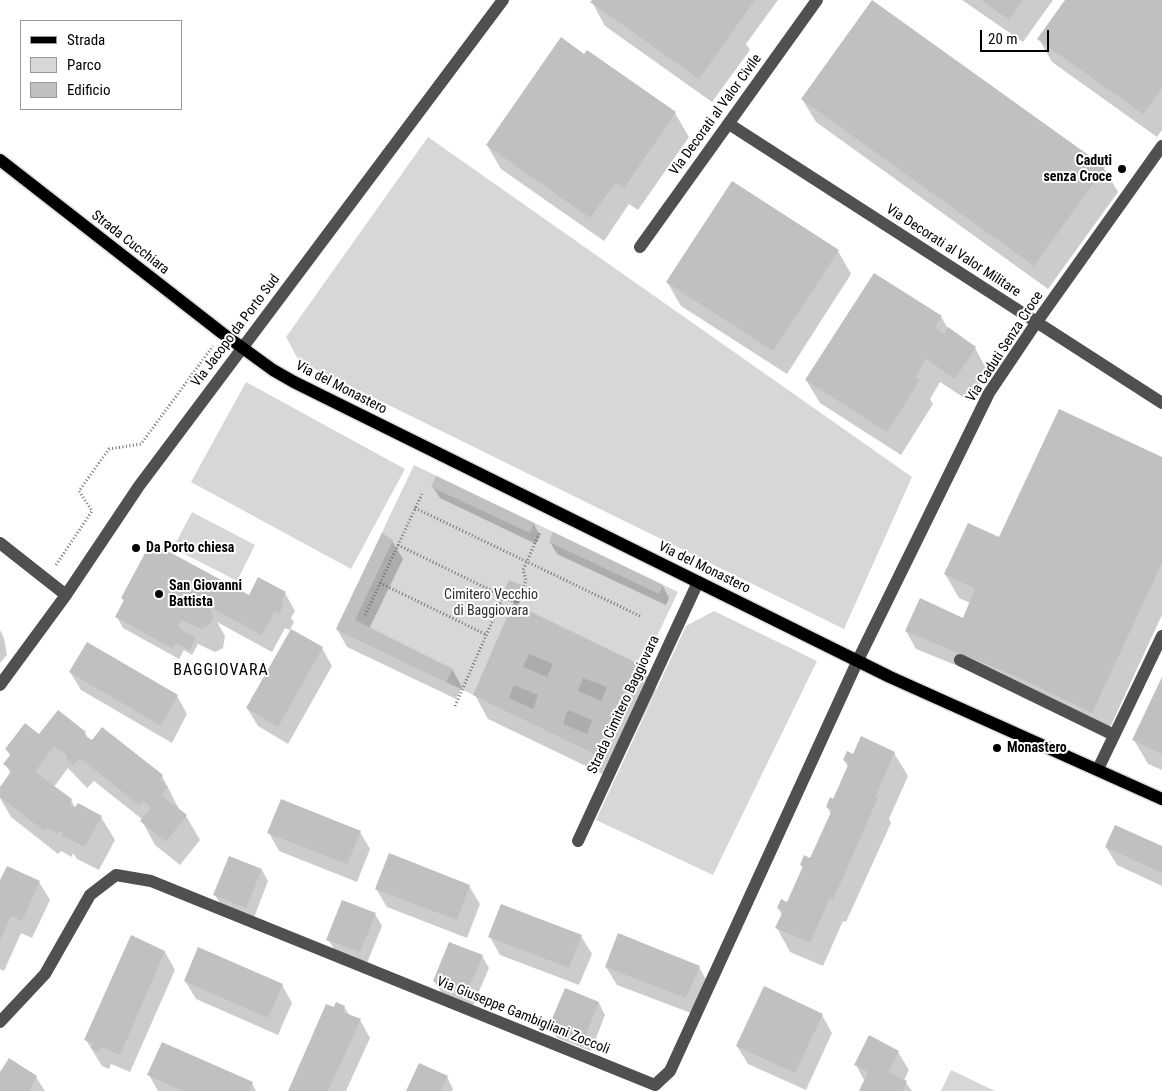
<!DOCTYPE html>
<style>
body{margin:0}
#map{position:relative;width:1162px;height:1091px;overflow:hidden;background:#fff;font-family:"Roboto Condensed",sans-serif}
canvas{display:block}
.legend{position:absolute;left:20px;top:20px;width:162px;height:90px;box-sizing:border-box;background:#fff;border:1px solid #999;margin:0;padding:6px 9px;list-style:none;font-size:15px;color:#000}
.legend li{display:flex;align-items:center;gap:10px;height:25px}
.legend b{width:25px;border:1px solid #999}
.scale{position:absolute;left:980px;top:30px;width:69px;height:22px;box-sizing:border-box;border:2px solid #000;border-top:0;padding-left:6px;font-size:15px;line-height:18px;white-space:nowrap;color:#000;-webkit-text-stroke:4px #fff;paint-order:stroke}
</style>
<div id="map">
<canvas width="1162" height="1091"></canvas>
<ul class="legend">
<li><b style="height:6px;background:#000"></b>Strada</li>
<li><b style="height:14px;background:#d7d7d7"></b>Parco</li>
<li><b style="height:14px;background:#c0c0c0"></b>Edificio</li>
</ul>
<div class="scale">20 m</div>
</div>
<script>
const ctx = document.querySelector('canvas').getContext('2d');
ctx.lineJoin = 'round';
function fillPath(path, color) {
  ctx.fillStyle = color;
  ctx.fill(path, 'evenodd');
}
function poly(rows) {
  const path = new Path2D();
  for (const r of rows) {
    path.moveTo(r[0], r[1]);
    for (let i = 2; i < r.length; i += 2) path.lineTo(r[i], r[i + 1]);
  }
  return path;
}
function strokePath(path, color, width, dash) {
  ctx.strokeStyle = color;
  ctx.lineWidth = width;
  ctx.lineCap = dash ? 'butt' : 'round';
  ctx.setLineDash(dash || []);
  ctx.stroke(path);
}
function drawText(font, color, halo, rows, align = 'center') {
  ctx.font = font + ' "Roboto Condensed",sans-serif';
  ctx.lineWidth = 4;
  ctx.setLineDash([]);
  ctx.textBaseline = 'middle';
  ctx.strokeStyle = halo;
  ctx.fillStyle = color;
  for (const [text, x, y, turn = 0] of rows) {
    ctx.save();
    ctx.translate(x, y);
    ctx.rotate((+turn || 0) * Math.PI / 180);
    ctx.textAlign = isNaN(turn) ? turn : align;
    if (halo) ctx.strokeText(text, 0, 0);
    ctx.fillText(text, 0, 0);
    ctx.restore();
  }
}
const green = poly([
 [428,137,912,477,844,629,299,361,286,337],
 [246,382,405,469,351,569,191,482],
 [414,465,678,592,600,756,336,629],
 [192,512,255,545,237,581,173,548],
 [714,611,817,661,713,875,596,820,686,626],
 [951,1070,995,1091,941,1091]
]);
const shadow = poly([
 [593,0,778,0,746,44,750,50,712,102,605,26,592,2],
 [962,0,1053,0,1023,42],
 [1067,0,1162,0,1162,130,1157,137,1052,62,1039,39],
 [584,55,675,113,689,137,638,210,629,204,604,241,501,169,487,145],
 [802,99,1104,168,1118,192,1048,289,816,122],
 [838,251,851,274,787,374,681,306,667,282],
 [941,317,948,328,975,348,988,372,969,401,940,382,930,399,933,404,901,455,820,403,806,380],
 [1162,459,1162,615,1106,736,1032,696,916,649,906,631,963,619,970,603,959,598,945,574,999,539],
 [433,487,534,524,540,536,536,544,440,498],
 [554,534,663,586,669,598,666,605,557,554,550,542],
 [392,541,403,559,369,629,452,669,462,687,456,699,347,647,337,629],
 [521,586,524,592,518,606,642,667,656,690,613,779,488,719,475,695,515,603,507,600,503,594],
 [285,593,295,611,291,618,294,622,290,630,322,648,332,666,288,744,258,726,247,708,291,631,285,628,272,652,217,622,225,636,223,648,215,652,198,644,192,655,184,650,179,659,123,628,117,617,124,602,122,598,249,596],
 [0,630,4,638,7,655,0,663],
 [70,672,177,696,187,714,172,743,81,690],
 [1162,680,1162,770,1148,764,1134,740],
 [85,733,89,740,162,776,180,811,186,816,200,840,180,865,155,845,142,821,143,820,94,781,87,788,68,768,54,787,71,800,76,809,101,817,115,840,99,870,77,859,73,853,72,857,61,851,58,854,11,817,0,798,0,789,11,774,5,764,11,757,6,749,39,736],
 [894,753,908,776,889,819,891,823,846,922,843,921,823,966,790,952,777,928,782,915,778,908,788,903,803,868,801,865,811,860,831,814,827,807,834,800,848,767,844,760,854,755],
 [360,832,370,849,357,882,279,851,269,833],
 [1106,847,1162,848,1162,886,1117,865],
 [262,870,268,881,253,920,222,907,215,895],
 [39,882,50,900,32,938,21,933,4,971,0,969,0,883],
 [469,886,480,904,467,938,387,907,376,889],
 [375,914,382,926,367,963,335,951,328,939],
 [581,936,592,954,579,985,500,955,490,937],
 [132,937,165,952,175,970,130,1072,111,1064,109,1069,102,1066,86,1040],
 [482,956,489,968,473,1005,441,992,434,981],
 [606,967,699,967,709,985,696,1015,617,985],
 [185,981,282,985,292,1003,278,1035,196,999],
 [599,1003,605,1015,591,1051,557,1038,551,1026],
 [344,1007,350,1016,360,1020,370,1038,346,1091,289,1091,335,1009],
 [822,1015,832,1033,806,1090,748,1064,737,1046],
 [869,1037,898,1052,909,1070,904,1080,912,1091,861,1091,865,1082,856,1065],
 [0,1075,36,1077,45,1091,0,1091],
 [149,1075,252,1083,256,1091,158,1091],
 [447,1077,453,1089,452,1091,407,1091]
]);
const building = poly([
 [592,0,755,0,699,79,590,2],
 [872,0,1105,167,1034,266,801,99],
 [981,0,1023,0,1009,20],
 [1065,0,1162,0,1162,88,1143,114,1037,39],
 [561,37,584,54,587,50,676,112,624,188,616,182,590,218,486,145],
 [732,181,839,250,773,351,666,282],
 [874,273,942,316,935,327,944,334,948,327,976,347,955,379,926,359,915,377,920,380,887,432,805,380],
 [1059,409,1162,457,1162,563,1092,713,1020,678,905,631,920,598,963,618,975,589,944,574,968,523,999,537],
 [436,476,534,523,530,533,431,487],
 [553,532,663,585,659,594,549,542],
 [382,533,393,540,355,620,453,669,446,682,336,629],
 [151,542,249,595,258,577,286,592,281,601,284,604,279,614,275,611,262,635,206,605,212,611,213,617,210,624,201,629,181,620,178,627,196,638,189,650,176,643,172,648,115,617,124,600,121,598],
 [509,580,522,585,515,600,502,594],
 [513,603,643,666,600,756,473,695],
 [529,654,553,664,547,677,523,667],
 [583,678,607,687,601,701,578,691],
 [514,685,538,695,533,709,509,698],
 [568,710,592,720,587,734,563,724],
 [291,629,323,647,278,727,246,708],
 [87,642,178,695,161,726,69,672],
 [1162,677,1162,754,1132,740],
 [58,710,86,732,84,735,92,740,102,727,163,775,160,780,168,787,161,795,187,815,166,842,140,821,151,807,143,801,139,805,80,758,73,765,66,759,67,755,54,746,35,772,72,799,70,805,75,807,78,803,102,816,85,847,62,836,63,833,59,831,58,834,47,828,44,831,0,797,0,787,12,770,3,764,11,754,5,749,25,723,39,734],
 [861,736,895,752,875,797,878,798,833,900,830,898,810,943,775,928,783,911,777,908,781,899,787,902,803,866,800,865,804,855,810,858,832,810,826,807,830,797,833,799,849,763,843,760,847,751,853,754],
 [281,799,361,831,347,864,267,833],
 [1115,825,1162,846,1162,873,1105,847],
 [389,853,470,885,457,920,375,889],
 [229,856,262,869,246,908,213,895],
 [7,866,40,881,22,921,11,916,0,940,0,880],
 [342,900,376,913,360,952,326,940],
 [501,904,582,935,569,968,488,937],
 [618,933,700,966,686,998,605,967],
 [131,935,165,951,120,1055,101,1047,98,1052,91,1048,93,1043,84,1040],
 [449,942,483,955,466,994,433,981],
 [198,947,283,984,268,1018,184,981],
 [764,986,823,1014,795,1073,736,1046],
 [565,988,599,1002,584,1040,549,1026],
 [336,1002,345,1006,343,1012,361,1019,328,1091,288,1091,326,1004,334,1007],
 [869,1035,899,1051,889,1072,907,1081,903,1091,859,1091,868,1072,854,1065],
 [162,1042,253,1082,249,1091,183,1091,147,1075],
 [9,1058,37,1076,29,1091,0,1091,0,1072],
 [419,1063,448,1076,440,1091,406,1091]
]);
const path = poly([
 [415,508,642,617],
 [398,545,517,603,526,580,523,570,540,532],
 [56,565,92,511,79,491,109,449,141,444,213,346],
 [380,583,487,635],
 [365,615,422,494],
 [455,706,503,597]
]);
const minor = poly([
 [729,124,1162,403],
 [640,247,817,0],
 [0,543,66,595],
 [960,660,1114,735],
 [0,685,66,595,139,486,503,0],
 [1098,769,1162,636],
 [578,841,698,582],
 [0,1022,45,974,90,895,116,875,151,881,655,1085,670,1071,858,660,989,393,1036,323,1162,146]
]);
const major = poly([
 [0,160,222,333,273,370,294,382,890,677,1162,799]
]);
const markers = [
 [1122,169,5,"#000"],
 [136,548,5,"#000"],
 [159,594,5,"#000"],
 [997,748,5,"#000"]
];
const streetNames = [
 ["Via Decorati al Valor Civile",716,115,-54],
 ["Strada Cucchiara",130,243,38],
 ["Via Decorati al Valor Militare",953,251,33],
 ["Via Jacopo da Porto Sud",236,331,-53],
 ["Via Caduti Senza Croce",1005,347,-57],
 ["Via del Monastero",341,388,27],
 ["Via del Monastero",704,568,26],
 ["Strada Cimitero Baggiovara",624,705,-65],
 ["Via Giuseppe Gambigliani Zoccoli",523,1016,22]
];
const poiNames = [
 ["Caduti",1112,161,"right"],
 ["senza Croce",1112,177,"right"],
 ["Da Porto chiesa",146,548],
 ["San Giovanni",169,586],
 ["Battista",169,602],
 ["Monastero",1007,748]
];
const parkNames = [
 ["Cimitero Vecchio",491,595],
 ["di Baggiovara",491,611]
];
const quarterNames = [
 ["BAGGIOVARA",221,671]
];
fillPath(green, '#d7d7d7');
fillPath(shadow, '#0003');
fillPath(building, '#c0c0c0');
strokePath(major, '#dbdbdb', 15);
strokePath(path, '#727272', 3, [1, 2.5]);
strokePath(minor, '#505050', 12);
strokePath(major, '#000', 12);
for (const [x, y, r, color] of markers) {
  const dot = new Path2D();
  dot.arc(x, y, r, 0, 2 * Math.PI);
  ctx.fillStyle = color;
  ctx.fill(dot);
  strokePath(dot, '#fff', 2);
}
drawText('14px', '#000', '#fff', streetNames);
drawText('bold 14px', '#000', '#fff', poiNames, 'left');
drawText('14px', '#2e2e2e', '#fff', parkNames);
ctx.letterSpacing = '1px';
drawText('16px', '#000', '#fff', quarterNames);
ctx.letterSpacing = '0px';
</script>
